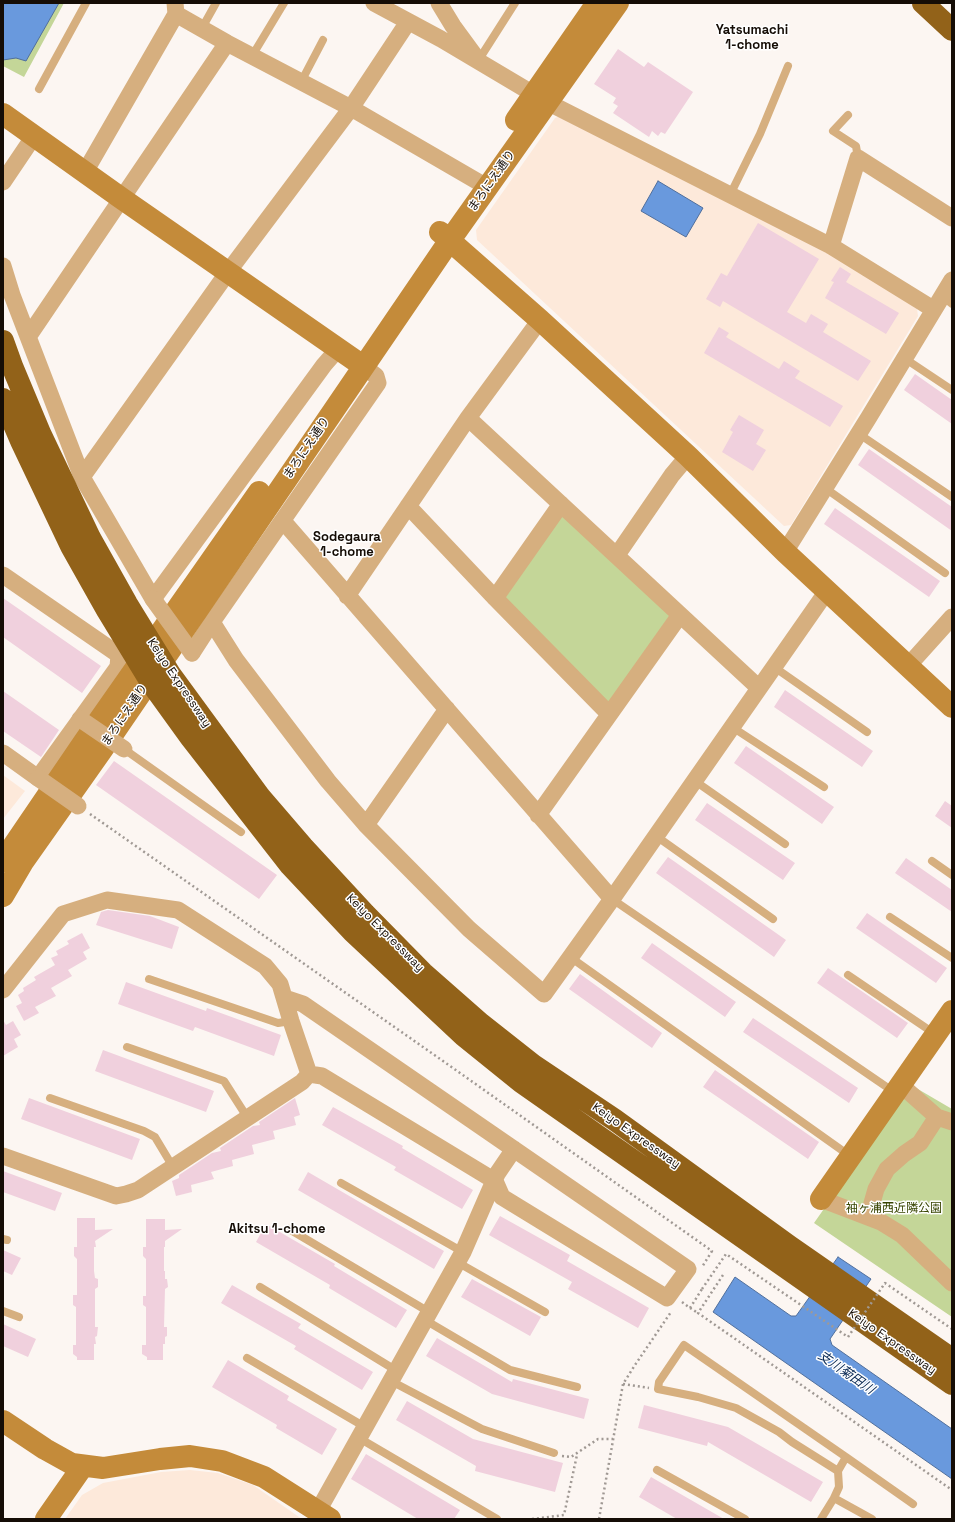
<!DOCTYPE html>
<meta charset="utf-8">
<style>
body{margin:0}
#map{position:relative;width:955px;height:1522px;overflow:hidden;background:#fcf6f2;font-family:"Space Grotesk",sans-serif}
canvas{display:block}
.frame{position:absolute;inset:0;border:4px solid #150d06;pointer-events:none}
</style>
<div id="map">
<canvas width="955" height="1522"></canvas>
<div class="frame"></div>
</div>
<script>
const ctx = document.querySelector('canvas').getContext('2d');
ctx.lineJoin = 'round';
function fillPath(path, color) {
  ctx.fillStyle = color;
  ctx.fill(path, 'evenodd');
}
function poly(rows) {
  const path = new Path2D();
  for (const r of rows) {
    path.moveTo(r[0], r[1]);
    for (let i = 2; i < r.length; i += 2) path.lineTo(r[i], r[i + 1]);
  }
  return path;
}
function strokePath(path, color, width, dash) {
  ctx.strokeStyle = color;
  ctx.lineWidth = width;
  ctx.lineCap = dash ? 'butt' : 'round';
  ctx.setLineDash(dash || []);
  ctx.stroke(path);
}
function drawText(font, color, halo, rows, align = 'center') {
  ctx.font = font + ' "Space Grotesk","Noto Sans JP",sans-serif';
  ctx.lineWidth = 3;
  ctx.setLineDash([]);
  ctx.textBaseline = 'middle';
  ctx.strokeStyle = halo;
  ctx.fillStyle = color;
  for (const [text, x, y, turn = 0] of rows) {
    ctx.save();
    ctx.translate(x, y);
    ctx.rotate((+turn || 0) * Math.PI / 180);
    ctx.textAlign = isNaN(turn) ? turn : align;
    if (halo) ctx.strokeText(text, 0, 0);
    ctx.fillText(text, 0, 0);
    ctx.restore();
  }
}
const built = poly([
 [560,116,828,251,917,309,918,316,791,525,784,526,477,240,476,230,555,118],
 [3,775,25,791,3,819],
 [190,1470,218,1473,253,1485,302,1519,65,1519,82,1495,103,1483,161,1472]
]);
const green = poly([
 [3,3,64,3,24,77,3,66],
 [561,512,671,614,606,706,501,597],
 [911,1085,952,1109,952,1317,814,1223]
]);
const water = poly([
 [3,3,59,3,26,61,16,58,3,60,3,3],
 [658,181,703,208,686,237,641,211,658,181],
 [838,1257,871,1279,830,1339,832,1345,952,1429,952,1479,713,1312,735,1277,791,1316,796,1316,838,1257]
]);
const building = poly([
 [618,49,644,67,648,62,693,92,665,134,661,132,658,136,652,131,649,137,613,113,618,106,613,103,616,98,594,84],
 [758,223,819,259,787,312,806,323,811,314,828,324,823,332,871,361,858,381,723,301,720,307,706,299,721,273,727,276],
 [840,267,851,274,846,282,899,313,886,334,825,298,834,282,831,281],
 [719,327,729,333,726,337,779,369,784,361,800,371,795,378,843,406,830,427,704,353],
 [915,374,952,400,952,424,904,390],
 [739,415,764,430,756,444,766,450,753,471,722,452,733,432,730,430],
 [869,449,952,507,952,531,858,465],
 [835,508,940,581,929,597,824,524],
 [3,598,101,666,82,693,3,637],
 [785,690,873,751,862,767,774,707],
 [3,691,59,730,41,757,3,731],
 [746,746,834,807,822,824,734,763],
 [114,761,277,875,259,899,96,785],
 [945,801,952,806,952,828,935,816],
 [707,803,795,863,783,880,695,820],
 [668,857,786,940,774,957,656,873],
 [906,858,952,890,952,912,895,873],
 [108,910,150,916,179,927,172,949,96,925,101,912],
 [867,913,947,968,936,983,856,928],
 [82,933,90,948,83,952,87,959,68,970,72,976,51,988,56,996,35,1007,39,1013,24,1021,16,1006,22,1003,18,995,24,991,23,988,36,980,34,977,55,965,51,958,58,955,56,951,69,944,67,941],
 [652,943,736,1002,725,1017,641,958],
 [828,968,908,1023,897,1038,817,983],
 [580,974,662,1033,652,1048,569,989],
 [126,982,206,1011,207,1008,281,1035,274,1056,195,1027,193,1031,118,1004],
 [753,1018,858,1088,849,1103,743,1032],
 [3,1020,6,1025,13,1021,21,1035,14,1039,18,1047,3,1056],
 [103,1050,214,1091,206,1112,95,1071],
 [715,1070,819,1142,808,1159,703,1087],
 [29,1098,140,1139,132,1160,21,1119],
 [295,1098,300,1115,294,1117,296,1125,273,1131,275,1139,252,1145,254,1154,232,1160,233,1166,211,1172,214,1179,191,1185,192,1192,176,1196,172,1181,179,1178,179,1175,212,1153,221,1151,220,1148,253,1126,260,1125,259,1122],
 [333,1107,403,1146,402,1148,473,1190,462,1209,394,1170,396,1167,322,1125],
 [3,1171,62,1193,55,1211,3,1192],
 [308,1172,444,1251,434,1269,298,1190],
 [500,1216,570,1255,567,1261,649,1308,638,1328,568,1289,572,1282,489,1235],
 [77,1218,95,1218,95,1230,113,1229,95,1241,96,1247,94,1247,94,1271,95,1278,98,1279,98,1287,95,1289,95,1327,98,1327,97,1336,95,1337,96,1344,94,1344,94,1360,77,1360,77,1357,73,1354,73,1345,76,1345,76,1307,73,1305,73,1295,77,1295,77,1259,74,1256,74,1247,77,1247],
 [146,1219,165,1219,165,1230,182,1229,165,1241,165,1247,164,1247,164,1271,165,1271,165,1279,167,1279,168,1287,165,1289,164,1327,167,1327,167,1336,165,1337,165,1344,163,1344,163,1360,147,1360,147,1357,142,1354,142,1345,146,1345,146,1307,143,1305,143,1296,146,1296,146,1259,143,1256,143,1247,146,1247],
 [266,1224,335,1264,334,1266,407,1310,396,1328,329,1288,330,1285,256,1242],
 [3,1250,21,1258,12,1275,3,1271],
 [472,1279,541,1317,530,1336,461,1297],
 [232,1285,301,1324,298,1328,373,1372,362,1390,294,1349,296,1346,221,1303],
 [3,1324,36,1339,28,1357,3,1346],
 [437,1338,512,1382,513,1379,589,1399,584,1419,492,1394,426,1356],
 [228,1360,289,1396,287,1400,337,1429,322,1455,276,1428,277,1425,212,1387],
 [407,1401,473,1439,563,1463,555,1492,475,1471,476,1466,396,1420],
 [644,1405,728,1427,823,1482,811,1502,708,1442,707,1446,638,1428],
 [366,1454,460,1510,454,1519,418,1519,351,1479],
 [651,1477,724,1519,677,1519,639,1497]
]);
const path = poly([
 [90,814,443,1061,712,1251,702,1267],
 [723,1275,698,1313,952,1490],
 [682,1302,690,1308,702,1289],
 [690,1308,698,1313],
 [623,1384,649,1388],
 [562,1456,571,1457,598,1439,613,1439],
 [532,1519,564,1515,577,1455],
 [599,1519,623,1384,635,1365,671,1312]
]);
const lane = poly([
 [202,28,216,3],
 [252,56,284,3],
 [478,61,515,3],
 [301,82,323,40],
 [39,89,86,3],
 [848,115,833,131,856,146,858,158],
 [730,195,760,134,788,66],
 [942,296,952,304],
 [904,358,952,390],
 [859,434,952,497],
 [825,488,945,573],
 [774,667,867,732],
 [732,727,824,787],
 [124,749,241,832],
 [695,781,785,844],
 [656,836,773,919],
 [932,861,952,875],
 [612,899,894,1092],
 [890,917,952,958],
 [570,957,850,1156],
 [848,975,935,1034],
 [149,979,278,1023,291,1021],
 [127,1047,224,1081,247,1117],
 [50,1098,144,1131,155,1137,173,1167],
 [341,1183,463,1252],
 [289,1229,429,1312],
 [3,1239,7,1240],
 [457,1262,545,1312],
 [260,1287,397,1371],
 [3,1311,19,1317],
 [425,1320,510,1370,577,1387],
 [247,1358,365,1427],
 [391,1381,482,1429,554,1453],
 [359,1438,497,1519],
 [846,1457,913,1504],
 [657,1470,745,1519],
 [838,1471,792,1442,779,1432,736,1408,698,1397,658,1389,659,1382,684,1345,846,1457,838,1471,839,1487,834,1498,872,1519],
 [821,1519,834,1498]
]);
const street = poly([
 [374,3,441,39,547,102,831,246,933,309],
 [439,3,453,26,475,56],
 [176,14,227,43,351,108,487,187],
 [85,172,176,14,175,3],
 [3,182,34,136],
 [831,246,858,158,952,218],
 [3,266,12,295,82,477,153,599,324,365,338,349],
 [28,337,227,43],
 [363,366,376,376,378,383,212,622,236,660,328,781,366,825,469,929,544,994,612,899,827,591],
 [468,418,759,688],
 [82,477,228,272,351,108,408,22],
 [408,506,495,598,609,714],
 [283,521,612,899],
 [785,552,869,417,952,280],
 [617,555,672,475,688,456],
 [3,575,119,655,118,667,38,778,3,753],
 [347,596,468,418,540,320],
 [495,598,561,504],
 [192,653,212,622],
 [908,666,952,617],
 [538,815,680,615],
 [366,825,447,709],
 [3,990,63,914,107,900,178,910,265,966,280,984,291,1021,309,1074],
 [901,1085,937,1117,952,1122],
 [3,1156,116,1196,126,1194,138,1190,302,1082,309,1074,322,1076,495,1181,502,1197,667,1298,688,1269,303,1004,285,998],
 [821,1199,868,1217,881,1222,902,1235,952,1283],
 [868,1217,876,1189,887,1169,904,1154,920,1143,937,1117],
 [318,1511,463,1252,497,1174,514,1149]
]);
const secondary = poly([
 [3,114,121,198,363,366],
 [516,120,597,3],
 [440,232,540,320,688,456,785,552,952,707],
 [3,861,84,742,259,492],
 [3,896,23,862,102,750,450,240,618,3],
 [821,1199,952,1011],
 [3,1421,45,1449,72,1464,103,1468,160,1459,190,1456,222,1461,264,1477,330,1519],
 [46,1519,83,1466]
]);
const highway = poly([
 [923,3,952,30],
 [3,341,12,366,40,433,90,538,127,604,170,674,260,797,303,847,365,914,423,973,481,1024,533,1065,615,1120,789,1246,952,1359],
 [3,399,21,441,71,546,107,610,152,684,191,738,290,865,353,932,464,1036,521,1082,952,1384]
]);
const pathBridge = poly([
 [702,1289,726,1254,848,1337,885,1283,952,1329]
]);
const streetBridge = poly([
 [153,599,192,653],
 [80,719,124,749],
 [38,778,78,806]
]);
const streetNames = [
 ["まろにえ通り",492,181,-55],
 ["まろにえ通り",307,448,-56],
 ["Keiyo Expressway",179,683,56],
 ["まろにえ通り",125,715,-56],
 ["Keiyo Expressway",385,933,45],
 ["Keiyo Expressway",636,1136,35],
 ["Keiyo Expressway",892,1342,35]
];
const parkNames = [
 ["袖ヶ浦西近隣公園",894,1209]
];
const neighbourhoodNames = [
 ["Yatsumachi",752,30],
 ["1-chome",752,45],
 ["Sodegaura",347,537],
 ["1-chome",347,552],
 ["Akitsu 1-chome",277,1229]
];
const waterNames = [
 ["支川菊田川",846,1373,35]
];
fillPath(built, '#fde9da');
fillPath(green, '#c4d698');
fillPath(water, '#6999dd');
strokePath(water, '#506f9c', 1);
fillPath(building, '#f0d0dd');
strokePath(path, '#a09994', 2.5, [2, 3]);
strokePath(lane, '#d6af7f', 8);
strokePath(street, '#d6af7f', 17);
strokePath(secondary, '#c48b3a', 22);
strokePath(highway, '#926219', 22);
strokePath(pathBridge, '#a09994', 2.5, [2, 3]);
strokePath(streetBridge, '#d6af7f', 17);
drawText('12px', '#150d06', '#fff', streetNames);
drawText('12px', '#384502', '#fff', parkNames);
drawText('bold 13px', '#150d06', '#fff', neighbourhoodNames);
drawText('italic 13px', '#082853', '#fff', waterNames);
</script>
